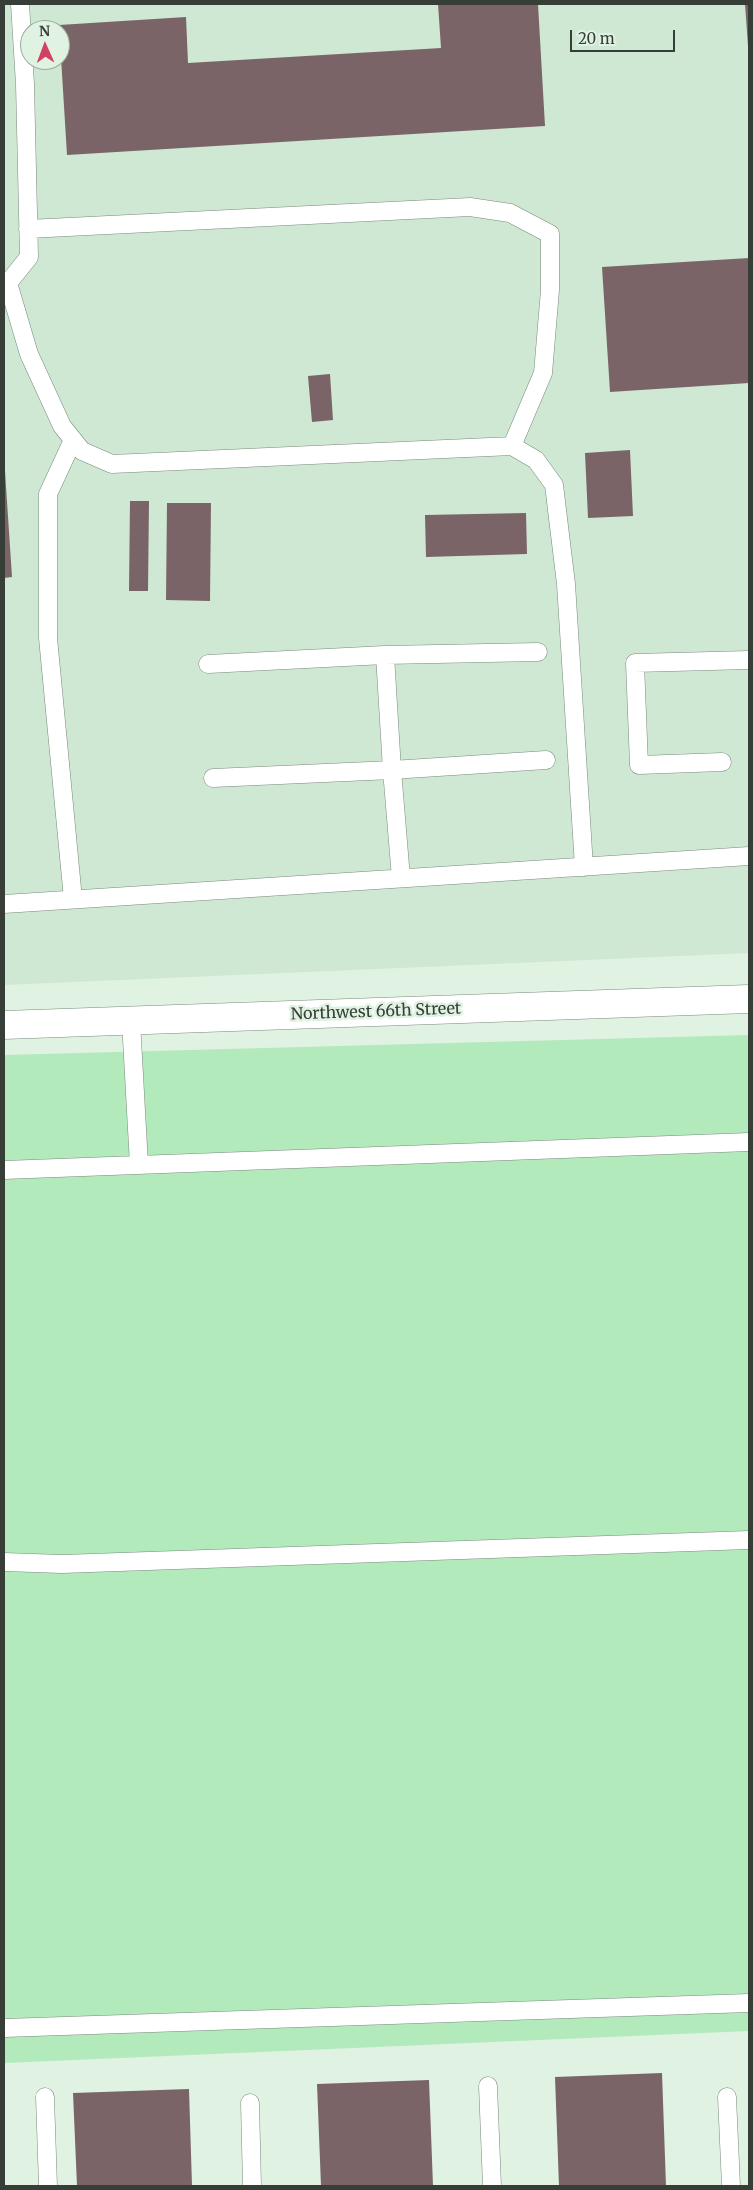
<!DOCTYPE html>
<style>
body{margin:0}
#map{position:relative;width:753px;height:2190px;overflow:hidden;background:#e0f2e2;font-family:Merriweather,serif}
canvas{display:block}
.frame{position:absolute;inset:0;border:5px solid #373e38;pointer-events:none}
.north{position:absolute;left:20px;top:20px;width:50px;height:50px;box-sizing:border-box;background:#e0f2e2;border:1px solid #9caa9e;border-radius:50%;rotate:358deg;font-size:14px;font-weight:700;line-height:20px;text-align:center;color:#373e38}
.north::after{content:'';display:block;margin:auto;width:18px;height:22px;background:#d04165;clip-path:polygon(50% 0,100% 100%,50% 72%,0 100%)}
.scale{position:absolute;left:570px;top:30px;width:105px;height:22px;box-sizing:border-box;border:2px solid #373e38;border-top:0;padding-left:6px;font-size:15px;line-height:18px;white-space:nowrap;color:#373e38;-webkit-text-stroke:4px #e0f2e2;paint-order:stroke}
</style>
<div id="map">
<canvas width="753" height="2190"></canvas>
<div class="frame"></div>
<div class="north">N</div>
<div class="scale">20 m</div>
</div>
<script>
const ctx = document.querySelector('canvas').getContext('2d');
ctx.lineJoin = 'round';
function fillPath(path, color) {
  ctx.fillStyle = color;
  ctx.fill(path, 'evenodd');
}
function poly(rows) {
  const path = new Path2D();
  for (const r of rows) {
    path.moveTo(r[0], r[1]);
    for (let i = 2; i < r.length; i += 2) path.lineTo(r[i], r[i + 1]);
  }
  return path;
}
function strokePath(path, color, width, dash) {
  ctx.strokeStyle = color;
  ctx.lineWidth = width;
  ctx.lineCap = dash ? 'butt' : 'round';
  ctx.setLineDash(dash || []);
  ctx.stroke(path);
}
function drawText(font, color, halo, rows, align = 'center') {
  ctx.font = font + ' Merriweather,serif';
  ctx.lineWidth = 5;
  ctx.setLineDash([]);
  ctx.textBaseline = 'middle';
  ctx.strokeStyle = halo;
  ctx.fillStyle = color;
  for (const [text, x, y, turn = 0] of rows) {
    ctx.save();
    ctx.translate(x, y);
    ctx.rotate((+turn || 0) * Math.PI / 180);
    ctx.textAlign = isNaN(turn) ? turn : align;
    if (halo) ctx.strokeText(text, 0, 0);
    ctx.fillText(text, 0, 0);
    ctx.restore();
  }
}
const built = poly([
 [4,4,749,4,749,953,4,985],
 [30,30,60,30,60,60,30,60]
]);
const green = poly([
 [749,1035,749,2031,4,2063,4,1055]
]);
const building = poly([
 [438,4,538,4,545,126,67,155,59,25,186,17,188,63,441,48],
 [745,4,749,4,749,46,748,46],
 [749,258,749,383,610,392,602,267],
 [330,374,333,420,312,422,308,376],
 [630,450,633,516,588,518,585,453],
 [4,456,12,577,4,578],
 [130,501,149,501,148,591,129,591],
 [167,503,211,503,210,601,166,600],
 [526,513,527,554,426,557,425,515],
 [662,2073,666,2186,559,2186,555,2077],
 [429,2080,433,2186,321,2186,317,2084],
 [189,2089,192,2186,77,2186,73,2093]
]);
const service = poly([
 [28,229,470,207,510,213,550,234,550,290,543,373,512,446],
 [8,283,29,354,62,426,82,451,112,464,512,446,536,460,554,485,566,584,584,867],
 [4,284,8,283,29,257,25,84,20,4],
 [385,655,538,652],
 [208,664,385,655,392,770,546,760],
 [722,762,639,765,635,663,749,660],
 [213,778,392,770,401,878],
 [73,899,48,638,48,494,73,440],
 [4,904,749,856],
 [131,1021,139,1165],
 [4,1170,749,1142],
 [4,1562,62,1564,749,1540],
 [4,2028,749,2003],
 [488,2086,492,2186],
 [45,2097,48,2186],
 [727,2097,731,2186],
 [250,2103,252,2186]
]);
const minor = poly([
 [4,1025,749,999]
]);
const streetNames = [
 ["Northwest 66th Street",376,1012,-2]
];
fillPath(built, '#cfe8d3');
fillPath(green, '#b2eabb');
fillPath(building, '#7a6467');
strokePath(service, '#798a7c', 19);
strokePath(minor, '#798a7c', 29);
strokePath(service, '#fff', 18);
strokePath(minor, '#fff', 28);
drawText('16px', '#373e38', '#e0f2e2', streetNames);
</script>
